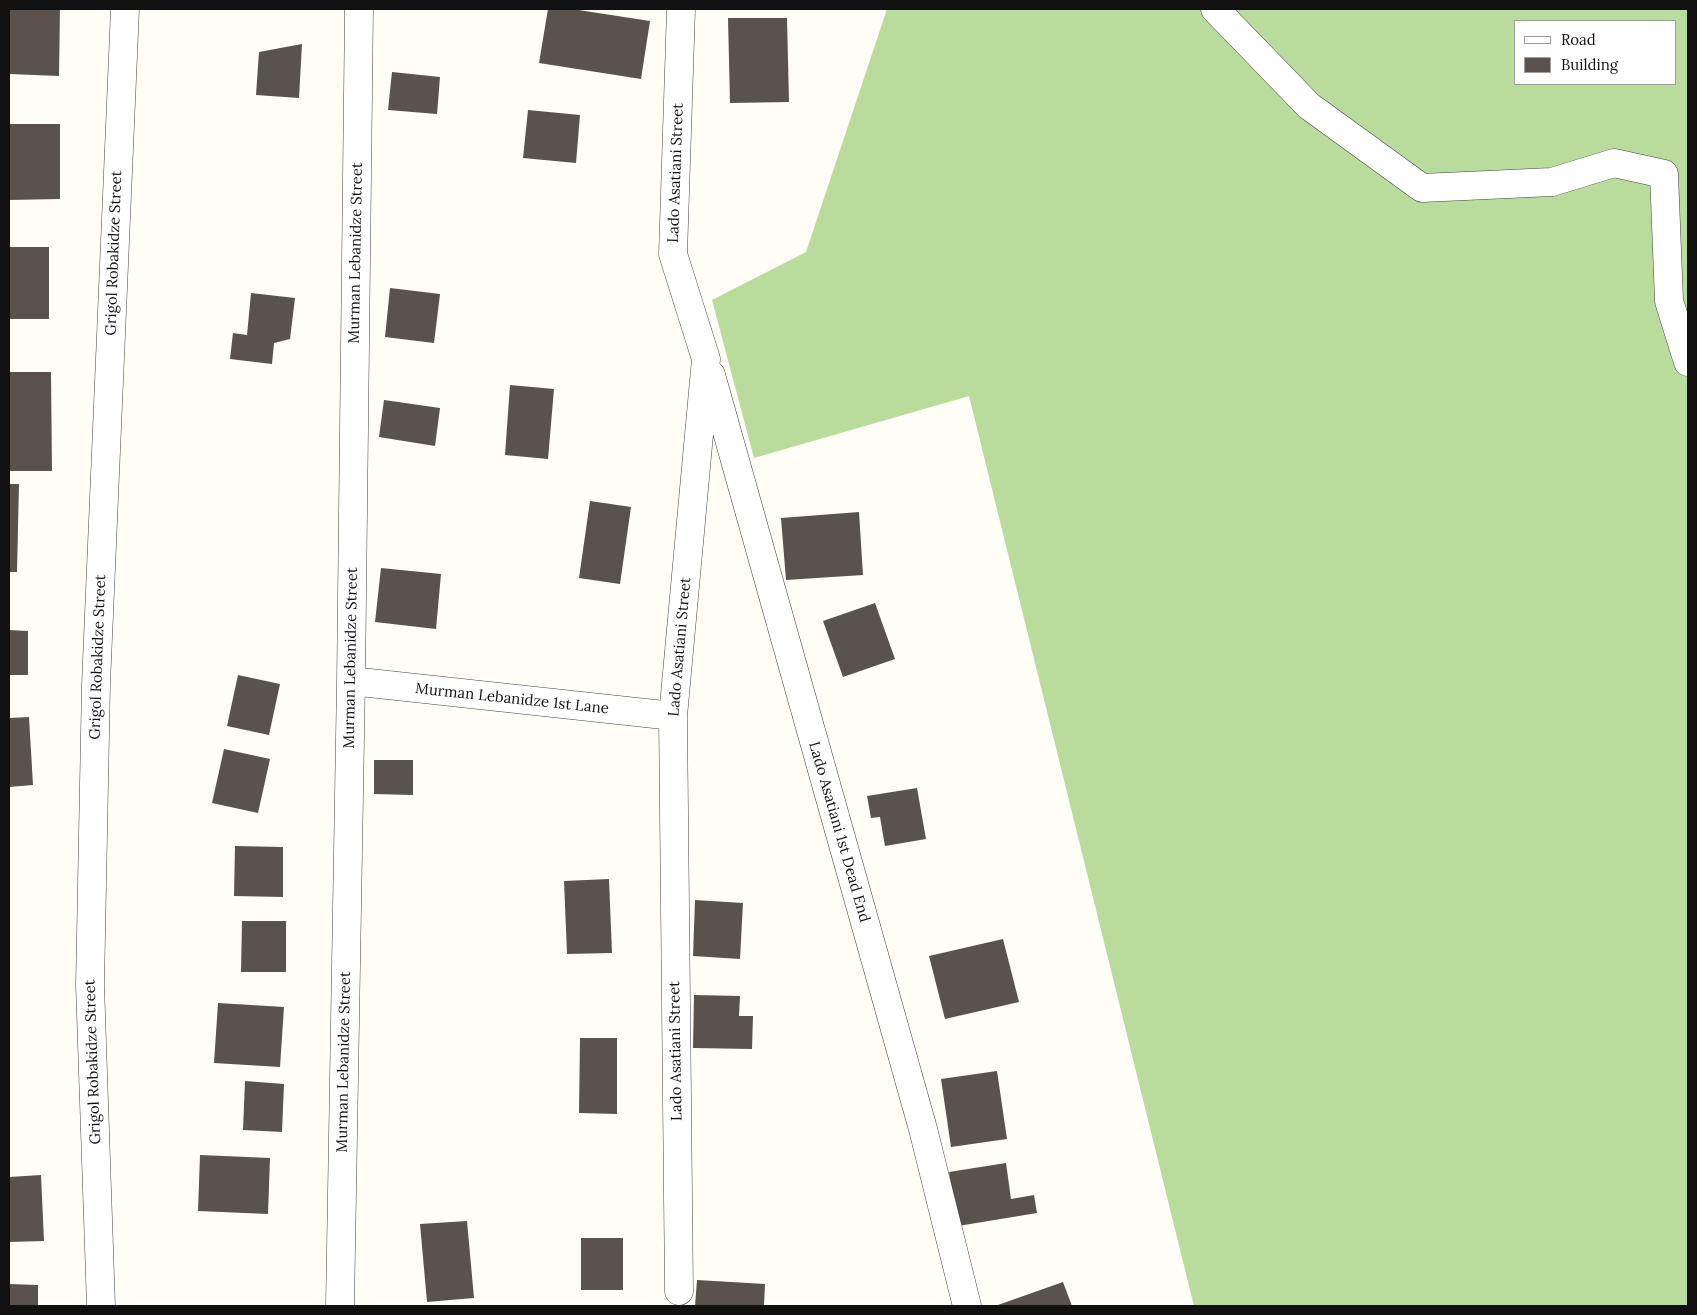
<!DOCTYPE html>
<style>
body{margin:0}
#map{position:relative;width:1697px;height:1315px;overflow:hidden;background:#fffdf5;font-family:Lora,serif}
canvas{display:block}
.frame{position:absolute;inset:0;border:10px solid #111;pointer-events:none}
.legend{position:absolute;left:1514px;top:20px;width:162px;height:65px;box-sizing:border-box;background:#fff;border:1px solid #a0a0a0;margin:0;padding:6px 9px;list-style:none;font-size:15px;color:#111}
.legend li{display:flex;align-items:center;gap:10px;height:25px}
.legend b{width:25px;border:1px solid #a0a0a0}
</style>
<div id="map">
<canvas width="1697" height="1315"></canvas>
<div class="frame"></div>
<ul class="legend">
<li><b style="height:6px;background:#fff"></b>Road</li>
<li><b style="height:14px;background:#5a524d"></b>Building</li>
</ul>
</div>
<script>
const ctx = document.querySelector('canvas').getContext('2d');
ctx.lineJoin = 'round';
function fillPath(path, color) {
  ctx.fillStyle = color;
  ctx.fill(path, 'evenodd');
}
function poly(rows) {
  const path = new Path2D();
  for (const r of rows) {
    path.moveTo(r[0], r[1]);
    for (let i = 2; i < r.length; i += 2) path.lineTo(r[i], r[i + 1]);
  }
  return path;
}
function strokePath(path, color, width, dash) {
  ctx.strokeStyle = color;
  ctx.lineWidth = width;
  ctx.lineCap = dash ? 'butt' : 'round';
  ctx.setLineDash(dash || []);
  ctx.stroke(path);
}
function drawText(font, color, halo, rows, align = 'center') {
  ctx.font = font + ' Lora,serif';
  ctx.lineWidth = 5;
  ctx.setLineDash([]);
  ctx.textBaseline = 'middle';
  ctx.strokeStyle = halo;
  ctx.fillStyle = color;
  for (const [text, x, y, turn = 0] of rows) {
    ctx.save();
    ctx.translate(x, y);
    ctx.rotate((+turn || 0) * Math.PI / 180);
    ctx.textAlign = isNaN(turn) ? turn : align;
    if (halo) ctx.strokeText(text, 0, 0);
    ctx.fillText(text, 0, 0);
    ctx.restore();
  }
}
const forest = poly([
 [887,9,1688,9,1688,1306,1194,1306,969,396,754,458,712,300,806,252],
 [1516,21,1676,21,1676,84,1516,84]
]);
const building = poly([
 [9,9,60,9,59,76,9,74],
 [548,9,572,9,650,21,641,79,539,63],
 [728,18,787,18,789,102,730,103],
 [302,44,299,98,256,95,259,52],
 [392,72,440,77,437,114,388,110],
 [528,110,580,115,576,163,523,158],
 [9,124,60,124,60,199,9,200],
 [9,247,49,247,49,319,9,319],
 [390,288,440,294,434,343,385,337],
 [251,293,295,298,290,339,274,343,272,364,230,359,233,333,247,335],
 [9,372,51,372,52,471,9,471],
 [510,385,554,389,548,459,505,455],
 [384,400,440,408,435,446,379,437],
 [9,484,19,484,17,572,9,572],
 [590,501,631,507,620,584,579,578],
 [859,512,863,575,786,580,781,518],
 [381,568,441,574,436,629,375,622],
 [875,603,895,659,843,677,823,621],
 [9,630,28,631,28,675,9,675],
 [238,675,280,684,269,735,227,726],
 [29,717,33,785,9,787,9,718],
 [224,749,270,759,258,813,212,803],
 [374,760,413,760,413,795,374,794],
 [917,788,926,839,885,846,880,817,871,818,867,796],
 [235,846,283,847,283,897,234,896],
 [609,879,612,953,567,954,564,881],
 [695,900,743,903,740,959,693,956],
 [242,921,286,921,286,972,241,972],
 [1003,939,1019,1002,945,1019,929,956],
 [694,995,740,996,739,1016,753,1016,752,1049,693,1048],
 [218,1003,284,1007,280,1067,214,1063],
 [580,1038,617,1038,617,1114,579,1113],
 [997,1071,1007,1139,951,1147,941,1079],
 [245,1081,284,1084,282,1132,243,1130],
 [200,1155,270,1158,268,1214,198,1211],
 [1006,1163,1011,1199,1034,1195,1037,1213,958,1226,949,1172],
 [41,1175,44,1241,9,1242,9,1177],
 [467,1221,474,1298,427,1302,420,1224],
 [581,1238,623,1238,623,1290,581,1290],
 [697,1280,765,1284,764,1306,695,1306],
 [1063,1282,1072,1306,995,1306],
 [9,1284,38,1285,38,1306,9,1306]
]);
const street = poly([
 [1215,9,1309,106,1422,188,1552,182,1614,163,1664,174,1669,301,1688,362],
 [711,375,923,1129,967,1306],
 [351,681,673,716],
 [679,1291,673,716,706,359,673,254,681,9],
 [101,1306,90,985,96,684,125,9],
 [340,1306,351,681,359,9]
]);
const streetNames = [
 ["Lado Asatiani Street",676,173,-88],
 ["Grigol Robakidze Street",114,253,-88],
 ["Murman Lebanidze Street",356,253,-89],
 ["Lado Asatiani Street",680,647,-85],
 ["Grigol Robakidze Street",98,657,-88],
 ["Murman Lebanidze Street",351,658,-89],
 ["Murman Lebanidze 1st Lane",512,699,6],
 ["Lado Asatiani 1st Dead End",839,832,74],
 ["Lado Asatiani Street",676,1051,-91],
 ["Grigol Robakidze Street",93,1062,-92],
 ["Murman Lebanidze Street",344,1062,-89]
];
fillPath(forest, '#b9dc9c');
fillPath(building, '#5a524d');
strokePath(street, '#444', 29);
strokePath(street, '#fff', 28);
drawText('15px', '#111', '#fff', streetNames);
</script>
